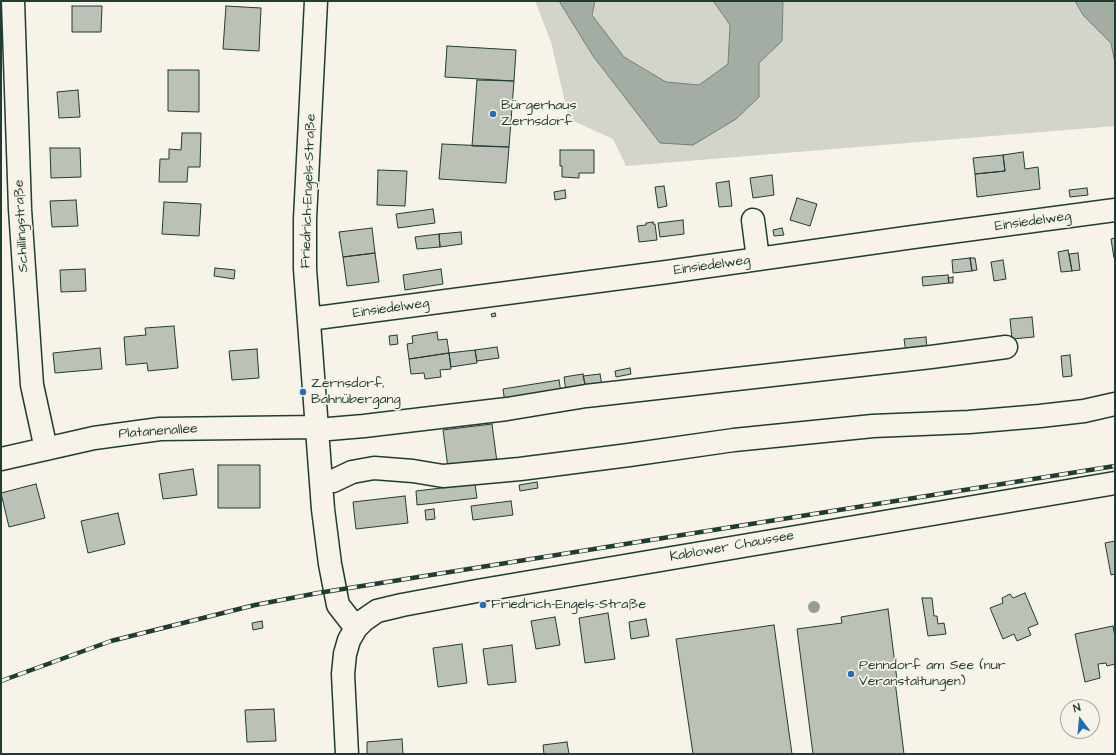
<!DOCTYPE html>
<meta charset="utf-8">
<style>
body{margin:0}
#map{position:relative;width:1116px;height:755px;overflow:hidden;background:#f7f3e8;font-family:"Architects Daughter",sans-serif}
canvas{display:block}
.frame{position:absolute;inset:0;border:2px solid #1f3d34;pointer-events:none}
.north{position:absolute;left:1060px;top:699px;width:40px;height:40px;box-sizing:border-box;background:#f7f3e8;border:1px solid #a1aaa0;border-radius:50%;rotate:344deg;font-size:11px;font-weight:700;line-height:16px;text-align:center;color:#1f3d34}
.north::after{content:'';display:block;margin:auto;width:14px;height:18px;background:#1f6fb2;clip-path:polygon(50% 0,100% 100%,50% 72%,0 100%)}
</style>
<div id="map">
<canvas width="1116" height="755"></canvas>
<div class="frame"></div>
<div class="north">N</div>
</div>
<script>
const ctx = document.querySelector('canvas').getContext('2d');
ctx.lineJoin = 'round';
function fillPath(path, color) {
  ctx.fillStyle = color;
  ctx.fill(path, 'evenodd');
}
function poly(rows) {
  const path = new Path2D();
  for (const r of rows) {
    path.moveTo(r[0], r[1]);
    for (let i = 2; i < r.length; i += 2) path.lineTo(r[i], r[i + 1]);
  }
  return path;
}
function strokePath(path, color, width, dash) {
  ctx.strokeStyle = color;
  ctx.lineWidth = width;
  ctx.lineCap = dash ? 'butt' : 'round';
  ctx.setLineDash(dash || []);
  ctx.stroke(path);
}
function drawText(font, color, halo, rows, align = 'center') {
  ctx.font = font + ' "Architects Daughter",sans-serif';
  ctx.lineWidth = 3.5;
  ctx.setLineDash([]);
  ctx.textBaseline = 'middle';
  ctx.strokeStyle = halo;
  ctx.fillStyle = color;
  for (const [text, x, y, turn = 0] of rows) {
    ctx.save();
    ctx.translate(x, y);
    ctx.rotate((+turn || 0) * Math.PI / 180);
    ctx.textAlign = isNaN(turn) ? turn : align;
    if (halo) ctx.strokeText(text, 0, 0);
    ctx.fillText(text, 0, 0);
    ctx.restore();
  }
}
const green = poly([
 [535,1,559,1,593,56,660,143,759,97,759,63,782,41,783,1,1075,1,1083,15,1111,43,1115,63,1115,126,626,166,613,139,569,119,551,42],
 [595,1,714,2,730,25,728,64,699,85,666,82,624,57,592,15]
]);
const water = poly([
 [559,1,595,1,592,15,624,57,666,82,699,85,728,64,730,25,714,2,712,1,783,1,782,41,759,63,759,97,736,119,693,145,660,143,593,56,559,1],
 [1075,1,1115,1,1115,63,1111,43,1083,15,1075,1]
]);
const building = poly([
 [72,6,102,6,101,32,72,32,72,6],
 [226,6,261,8,259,51,223,49,226,6],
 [447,46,516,50,514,81,445,77,447,46],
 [168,70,199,70,199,112,168,111,168,70],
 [477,80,514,81,509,147,472,146,477,80],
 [78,90,80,117,59,118,57,92,78,90],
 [182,133,201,133,200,167,188,167,187,182,159,182,160,159,169,159,169,149,181,150,182,133],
 [442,144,509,147,506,183,439,179,442,144],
 [50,148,80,148,81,177,51,178,50,148],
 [560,150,594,150,594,173,579,173,579,178,562,177,562,166,560,166,560,150],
 [1023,152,1025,169,1038,167,1040,189,977,197,975,174,1005,171,1003,155,1023,152],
 [1003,155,1005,171,975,174,973,158,1003,155],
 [378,170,407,171,405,206,377,205,378,170],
 [772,175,774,195,753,198,750,178,772,175],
 [729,181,732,206,719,207,716,183,729,181],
 [664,186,667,206,658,208,655,187,664,186],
 [1087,188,1088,195,1070,197,1069,190,1087,188],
 [565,190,566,198,555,200,554,192,565,190],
 [797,198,817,204,810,226,790,220,797,198],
 [76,200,78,226,52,227,50,201,76,200],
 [164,202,201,204,199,236,162,234,164,202],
 [433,209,435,223,398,228,396,214,433,209],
 [683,220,684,234,660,237,658,223,683,220],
 [653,222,653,224,655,224,657,240,639,242,637,226,646,225,646,223,653,222],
 [372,228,375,253,343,257,339,232,372,228],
 [782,228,784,235,774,236,773,230,782,228],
 [461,232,462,244,440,247,439,234,461,232],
 [439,234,440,247,417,249,415,237,439,234],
 [1115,238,1115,258,1114,258,1111,239,1115,238],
 [1068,250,1072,271,1061,272,1058,252,1068,250],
 [375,253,379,282,347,286,343,257,375,253],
 [1078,253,1080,270,1072,271,1069,254,1078,253],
 [970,258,975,258,977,270,972,271,970,258],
 [970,258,972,271,953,273,952,260,970,258],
 [1003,260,1006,279,994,281,991,262,1003,260],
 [215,268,235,270,234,279,214,276,215,268],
 [85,269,86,291,61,292,60,270,85,269],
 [441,269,443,284,405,290,403,275,441,269],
 [948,275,949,283,923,286,922,277,948,275],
 [953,277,953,283,949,283,948,278,953,277],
 [495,313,496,316,492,317,491,314,495,313],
 [1032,317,1034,337,1012,339,1010,319,1032,317],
 [174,326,178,368,148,371,147,363,126,365,124,337,146,335,145,328,174,326],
 [437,332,438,340,447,339,449,353,409,359,407,344,413,343,412,336,437,332],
 [397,335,398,344,390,345,389,336,397,335],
 [926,337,927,350,906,353,904,339,926,337],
 [497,347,499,358,477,361,475,350,497,347],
 [100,348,102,369,55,373,53,353,100,348],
 [257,349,259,378,232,380,229,351,257,349],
 [475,350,477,363,451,367,449,353,475,350],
 [449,353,451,369,440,370,441,377,425,379,424,373,411,374,409,359,449,353],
 [1070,355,1072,376,1063,377,1061,356,1070,355],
 [630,368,631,374,616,377,615,371,630,368],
 [583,374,586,389,566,392,564,377,583,374],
 [600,374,602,386,586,389,583,376,600,374],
 [559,380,561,393,505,403,503,389,559,380],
 [492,424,497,462,448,468,443,430,492,424],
 [218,465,260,465,260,508,218,508,218,465],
 [193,469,197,495,163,499,159,474,193,469],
 [537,482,538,488,520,491,519,485,537,482],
 [36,484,45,518,9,527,1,493,36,484],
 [475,484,477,498,417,505,416,491,475,484],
 [405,496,408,523,356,529,353,502,405,496],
 [511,501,513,515,473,520,471,506,511,501],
 [434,509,435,519,426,520,425,510,434,509],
 [118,513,125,544,88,553,81,521,118,513],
 [1115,541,1115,574,1111,575,1105,543,1115,541],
 [1025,593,1038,624,1028,628,1031,635,1017,641,1014,634,1003,639,990,608,1003,603,1002,598,1010,594,1013,598,1025,593],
 [922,598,932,598,934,616,937,616,938,624,944,623,946,634,928,636,922,598],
 [888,609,897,680,895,681,904,754,813,754,797,629,842,623,841,617,888,609],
 [608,613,615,659,585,663,579,618,608,613],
 [555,617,560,645,536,649,531,621,555,617],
 [646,619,649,636,631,639,629,622,646,619],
 [262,621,263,628,253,630,252,623,262,621],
 [774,625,792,754,693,754,676,639,774,625],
 [1113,626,1115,637,1115,664,1107,666,1106,663,1098,664,1100,678,1085,682,1075,634,1113,626],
 [462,644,467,683,438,687,433,648,462,644],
 [512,645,516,682,488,685,483,649,512,645],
 [274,709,276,741,247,742,245,710,274,709],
 [402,739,403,754,367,754,367,742,402,739],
 [567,742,569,754,544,754,543,745,567,742]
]);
const minor = poly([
 [13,1,20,209,32,385,46,449],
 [316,1,305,219,305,269,323,509,330,564,338,605,356,628],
 [753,220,758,259],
 [309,319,667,272,913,237,1115,210],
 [317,430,364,426,507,409,586,396,931,357,1006,347],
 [1,459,94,438,160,429,317,427],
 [321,482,333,481,352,472,374,468,413,471,443,476,520,469,629,455,734,440,873,426,969,422,1040,416,1084,411,1115,404],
 [347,754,343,674,345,654,349,640,356,628,364,620,377,611,402,605,477,591,1115,483]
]);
const rail = poly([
 [1,681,111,641,255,605,318,593,1115,466]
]);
const trees = [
 [814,607]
];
const markers = [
 [493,114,4,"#1f6fb2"],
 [303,392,4,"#1f6fb2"],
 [483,605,4,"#1f6fb2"],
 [851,674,4,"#1f6fb2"]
];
const poiNames = [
 ["Bürgerhaus",501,106],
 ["Zernsdorf",501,122],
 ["Zernsdorf,",311,384],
 ["Bahnübergang",311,400],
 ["Friedrich-Engels-Straße",491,605],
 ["Penndorf am See (nur",859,666],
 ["Veranstaltungen)",859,682]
];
const streetNames = [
 ["Friedrich-Engels-Straße",309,191,-88],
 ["Einsiedelweg",1033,222,-8],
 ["Schillingstraße",22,226,-93],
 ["Einsiedelweg",712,266,-8],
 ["Einsiedelweg",391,309,-8],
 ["Platanenallee",158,432,-4],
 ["Kablower Chaussee",732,547,-10]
];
fillPath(green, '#d3d5ca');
fillPath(water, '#a4ada3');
strokePath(water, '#6f8077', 1);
fillPath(building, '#bbc1b6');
strokePath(building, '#1f3d34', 1);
strokePath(minor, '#1f3d34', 25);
strokePath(minor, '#f7f3e8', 22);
strokePath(rail, '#1f3d34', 4.5);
strokePath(rail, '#f7f3e8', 3, [9]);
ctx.fillStyle = '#949f96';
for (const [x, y] of trees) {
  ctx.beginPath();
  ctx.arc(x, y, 6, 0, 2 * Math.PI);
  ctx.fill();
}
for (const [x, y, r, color] of markers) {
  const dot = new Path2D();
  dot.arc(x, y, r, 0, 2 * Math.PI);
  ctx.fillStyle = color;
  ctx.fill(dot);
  strokePath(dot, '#f7f3e8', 1.5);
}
drawText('14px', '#1f3d34', '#f7f3e8', poiNames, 'left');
drawText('14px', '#1f3d34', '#f7f3e8', streetNames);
</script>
